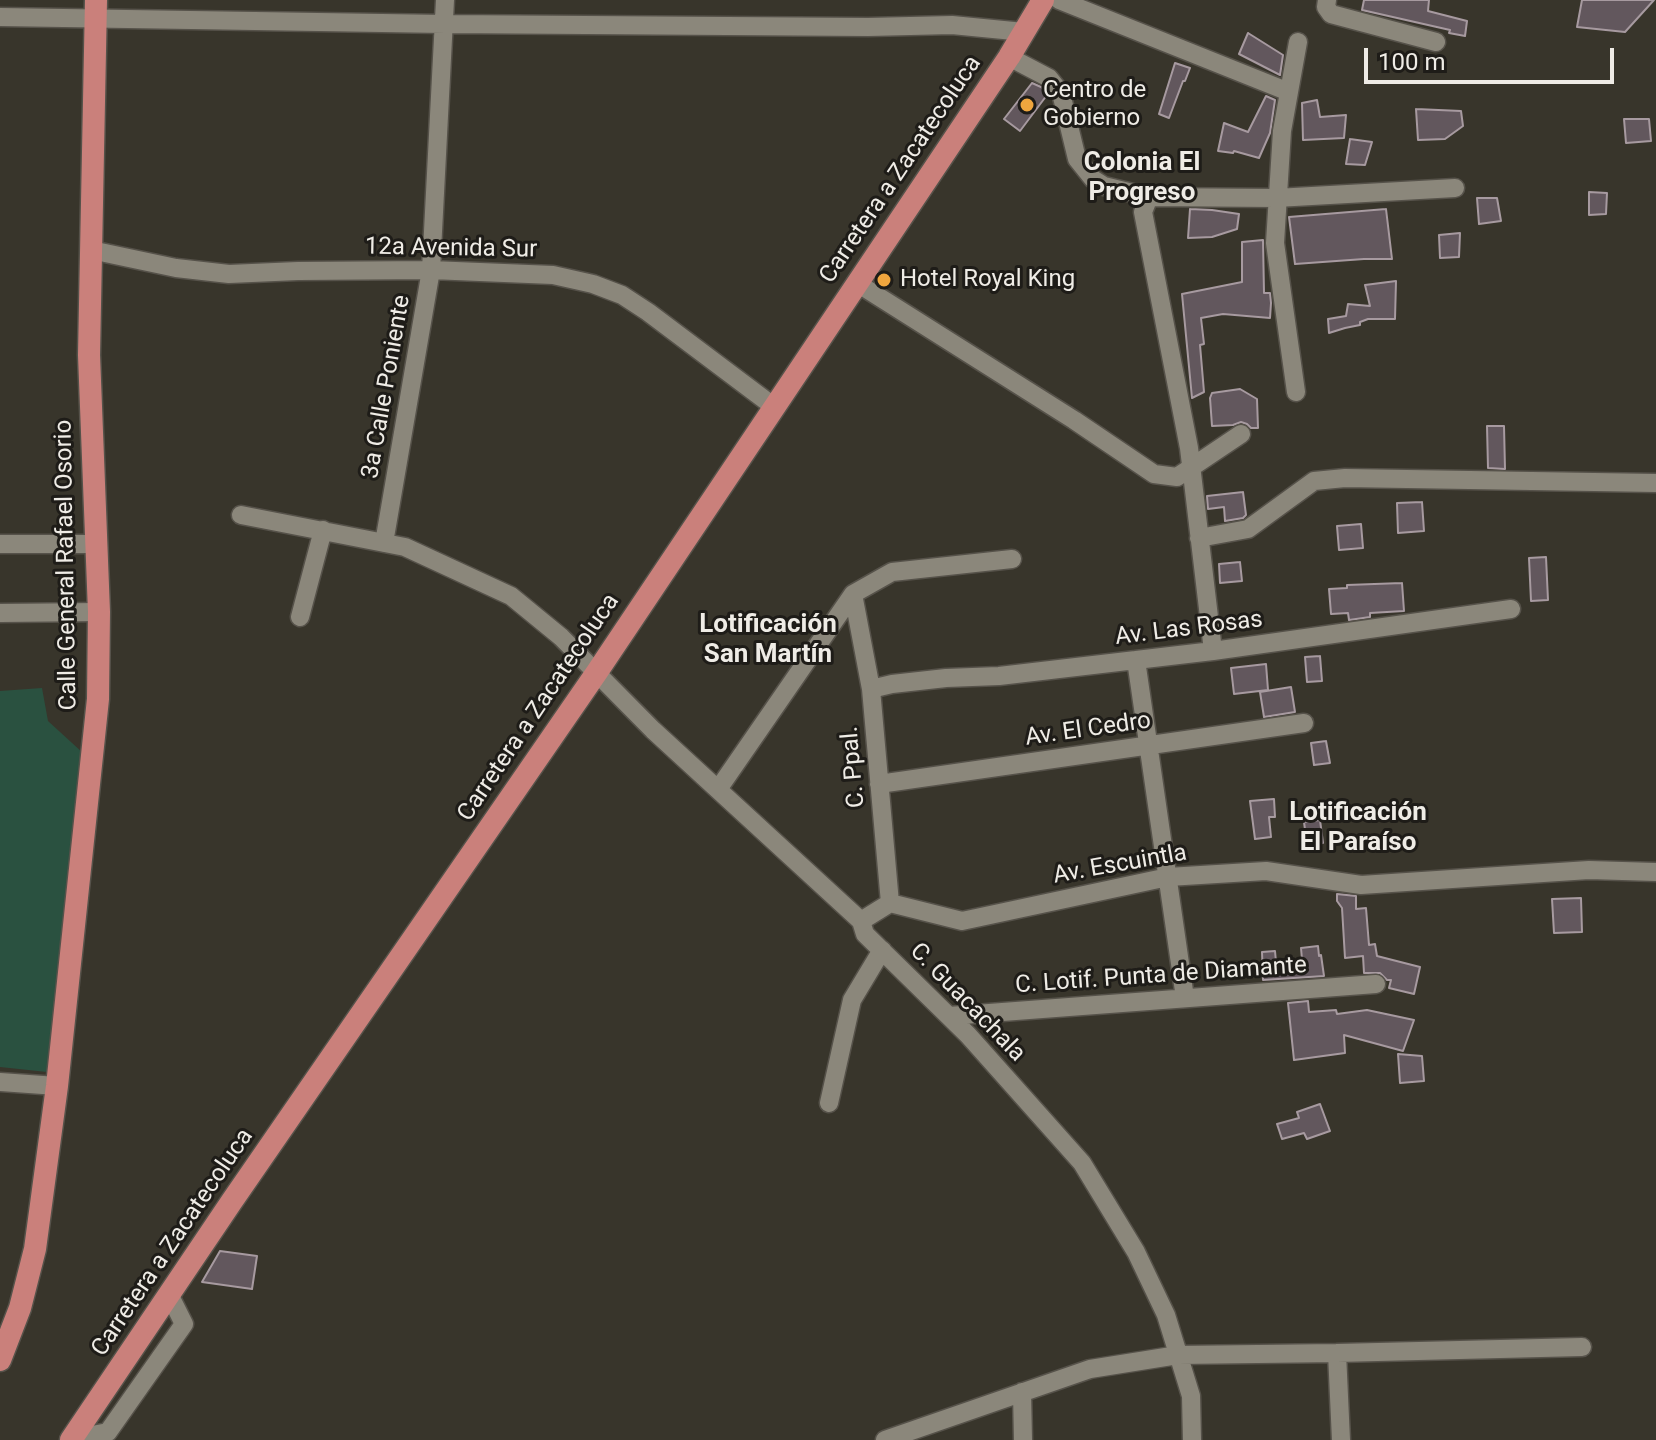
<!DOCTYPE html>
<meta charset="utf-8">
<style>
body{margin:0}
#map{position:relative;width:1656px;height:1440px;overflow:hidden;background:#38352b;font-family:Roboto,sans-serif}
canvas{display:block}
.scale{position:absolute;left:1364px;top:48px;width:250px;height:36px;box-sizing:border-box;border:4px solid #efece6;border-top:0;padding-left:10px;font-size:24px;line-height:28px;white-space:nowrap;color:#efece6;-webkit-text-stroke:6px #1e1c18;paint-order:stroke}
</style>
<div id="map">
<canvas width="1656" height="1440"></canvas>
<div class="scale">100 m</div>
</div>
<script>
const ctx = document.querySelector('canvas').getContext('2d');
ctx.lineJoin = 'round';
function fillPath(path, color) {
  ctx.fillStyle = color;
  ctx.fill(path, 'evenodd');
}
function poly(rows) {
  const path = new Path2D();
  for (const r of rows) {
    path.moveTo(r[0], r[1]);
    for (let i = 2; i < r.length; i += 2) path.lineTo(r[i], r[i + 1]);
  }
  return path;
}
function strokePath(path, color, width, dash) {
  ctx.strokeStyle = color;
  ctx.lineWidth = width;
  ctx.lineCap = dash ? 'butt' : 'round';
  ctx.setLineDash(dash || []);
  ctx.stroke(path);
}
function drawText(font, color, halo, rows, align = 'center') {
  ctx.font = font + ' Roboto,sans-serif';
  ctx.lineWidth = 6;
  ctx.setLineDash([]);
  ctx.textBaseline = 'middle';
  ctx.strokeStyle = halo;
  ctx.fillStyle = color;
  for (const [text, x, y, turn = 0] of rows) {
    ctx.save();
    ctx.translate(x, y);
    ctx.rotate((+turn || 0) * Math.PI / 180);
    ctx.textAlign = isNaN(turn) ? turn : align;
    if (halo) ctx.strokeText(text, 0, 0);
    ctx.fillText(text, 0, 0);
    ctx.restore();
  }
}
const green = poly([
 [42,688,48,721,83,753,47,1072,0,1067,0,691]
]);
const building = poly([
 [1364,0,1429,0,1428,11,1467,21,1465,36,1449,33,1450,30,1362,10,1364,0],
 [1582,0,1654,0,1625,32,1577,27,1582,0],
 [1248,33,1283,55,1280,75,1239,54,1248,33],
 [1175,63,1190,68,1185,81,1183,81,1169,118,1159,114,1175,63],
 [1032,83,1041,87,1047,95,1020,131,1004,119,1032,83],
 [1266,96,1275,100,1270,133,1259,158,1234,151,1233,153,1218,151,1224,123,1248,132,1266,96],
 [1317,100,1320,117,1346,115,1344,138,1303,140,1302,103,1317,100],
 [1416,109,1461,111,1463,126,1445,139,1418,140,1416,109],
 [1624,119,1649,119,1651,141,1626,143,1624,119],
 [1350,139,1372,142,1365,165,1346,164,1350,139],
 [1589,192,1607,193,1606,214,1589,215,1589,192],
 [1477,198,1497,198,1501,221,1479,224,1477,198],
 [1190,209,1212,210,1239,214,1237,229,1212,237,1188,238,1190,209],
 [1386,209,1392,259,1364,259,1295,264,1289,217,1386,209],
 [1460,233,1459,257,1440,258,1439,235,1460,233],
 [1263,240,1264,293,1270,293,1271,303,1270,318,1223,314,1201,318,1204,344,1200,345,1204,392,1192,398,1182,294,1242,282,1242,242,1263,240],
 [1396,281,1395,319,1368,319,1360,322,1360,325,1345,328,1329,333,1328,319,1346,316,1348,304,1370,306,1365,285,1396,281],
 [1240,389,1257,399,1258,428,1251,428,1247,424,1241,422,1233,425,1212,426,1210,398,1212,393,1240,389],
 [1487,426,1504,426,1505,469,1488,468,1487,426],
 [1243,492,1246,515,1243,518,1225,521,1224,507,1208,509,1207,496,1243,492],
 [1422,502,1424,531,1398,533,1397,503,1422,502],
 [1361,524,1363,548,1339,550,1337,526,1361,524],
 [1546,557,1548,600,1531,601,1529,558,1546,557],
 [1240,562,1242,581,1220,583,1219,564,1240,562],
 [1402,583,1404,611,1370,613,1370,617,1349,620,1348,613,1331,614,1329,589,1347,588,1347,585,1402,583],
 [1320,656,1322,681,1307,682,1305,657,1320,656],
 [1266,664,1268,690,1234,694,1231,668,1266,664],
 [1291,687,1295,712,1264,717,1260,692,1291,687],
 [1326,741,1330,763,1314,765,1311,743,1326,741],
 [1274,799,1275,817,1269,817,1271,837,1255,839,1250,801,1274,799],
 [1320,820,1323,843,1307,845,1304,822,1320,820],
 [1337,894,1356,896,1356,909,1366,908,1369,945,1375,944,1377,956,1420,967,1414,994,1389,988,1391,980,1387,980,1380,973,1364,973,1363,956,1345,958,1342,908,1337,901,1337,894],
 [1581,898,1582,932,1554,933,1552,899,1581,898],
 [1318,946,1319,956,1321,955,1324,976,1263,980,1262,952,1275,951,1277,973,1303,971,1301,948,1318,946],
 [1308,1001,1309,1012,1336,1010,1337,1014,1367,1010,1414,1020,1403,1051,1344,1035,1345,1053,1294,1060,1288,1003,1308,1001],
 [1398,1054,1422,1056,1424,1081,1400,1083,1398,1054],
 [1320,1104,1330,1131,1307,1139,1304,1133,1282,1139,1277,1124,1299,1118,1297,1112,1320,1104],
 [220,1251,257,1256,252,1289,202,1282,220,1251]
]);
const minor = poly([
 [1059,0,1289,92],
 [1327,0,1326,7,1331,14,1436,42],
 [0,17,445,24,868,27,952,25,1024,32],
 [1009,57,1049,78,1061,93,1077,159,1093,179,1104,186,1149,197,1276,198,1455,188],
 [1149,197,1143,212,1189,448,1213,651],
 [91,250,176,268,229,274,298,271,431,270,553,275,593,284,622,295,648,312,773,406],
 [857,283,1074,420,1154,474,1177,477,1241,434],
 [1296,392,1275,243,1282,131,1298,42],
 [241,515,405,547,511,596,561,637,653,730,861,921,865,934,968,1035,1082,1163,1136,1252,1166,1315,1191,1396,1192,1440],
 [1199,538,1248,529,1314,481,1345,478,1656,483],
 [384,543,431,270,445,0],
 [0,544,96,544],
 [853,594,871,689,890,903,861,921],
 [0,613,99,612],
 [300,617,323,530],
 [1136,660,1185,998],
 [871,689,892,684,946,678,999,676,1213,651,1511,609],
 [879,784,1304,723],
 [719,788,853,594,892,572,1012,559],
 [890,903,962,921,1168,877,1266,871,1361,885,1589,870,1656,872],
 [949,1016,1376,984],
 [0,1082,57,1086],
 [829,1103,852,1000,882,950],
 [1337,1353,1341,1440],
 [1022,1392,1023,1440],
 [71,1439,108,1432,184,1324,169,1294],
 [885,1440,1090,1369,1178,1355,1337,1353,1582,1347]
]);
const major = poly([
 [0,1360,20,1308,35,1249,57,1086,98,699,99,612,89,355,96,0],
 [71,1440,232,1201,597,672,1009,57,1043,0]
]);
const markers = [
 [1027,105,8,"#f0a63e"],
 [884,280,8,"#f0a63e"]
];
const poiNames = [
 ["Centro de",1043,91],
 ["Gobierno",1043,119],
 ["Hotel Royal King",900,280]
];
const streetNames = [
 ["Carretera a Zacatecoluca",901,170,-56],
 ["12a Avenida Sur",451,249,1],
 ["3a Calle Poniente",387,387,-80],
 ["Calle General Rafael Osorio",67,565,-91],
 ["Av. Las Rosas",1189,629,-7],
 ["Carretera a Zacatecoluca",539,708,-56],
 ["Av. El Cedro",1088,730,-8],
 ["C. Ppal.",854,767,-95],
 ["Av. Escuintla",1120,865,-10],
 ["C. Lotif. Punta de Diamante",1161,976,-4],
 ["C. Guacachala",967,1003,46],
 ["Carretera a Zacatecoluca",173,1243,-56]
];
const neighbourhoodNames = [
 ["Colonia El",1142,163],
 ["Progreso",1142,193],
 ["Lotificación",768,625],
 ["San Martín",768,655],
 ["Lotificación",1358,813],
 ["El Paraíso",1358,843]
];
fillPath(green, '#2a5140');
fillPath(building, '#62575d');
strokePath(building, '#a79aa0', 2);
strokePath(minor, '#56524a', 21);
strokePath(major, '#56524a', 25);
strokePath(minor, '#8b877b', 18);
strokePath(major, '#ca807b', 22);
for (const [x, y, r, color] of markers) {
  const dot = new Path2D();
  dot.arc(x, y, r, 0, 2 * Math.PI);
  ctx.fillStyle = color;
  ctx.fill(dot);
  strokePath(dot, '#1e1c18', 3);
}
drawText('24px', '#efece6', '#1e1c18', poiNames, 'left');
drawText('24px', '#efece6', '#1e1c18', streetNames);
drawText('bold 26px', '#efece6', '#1e1c18', neighbourhoodNames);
</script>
